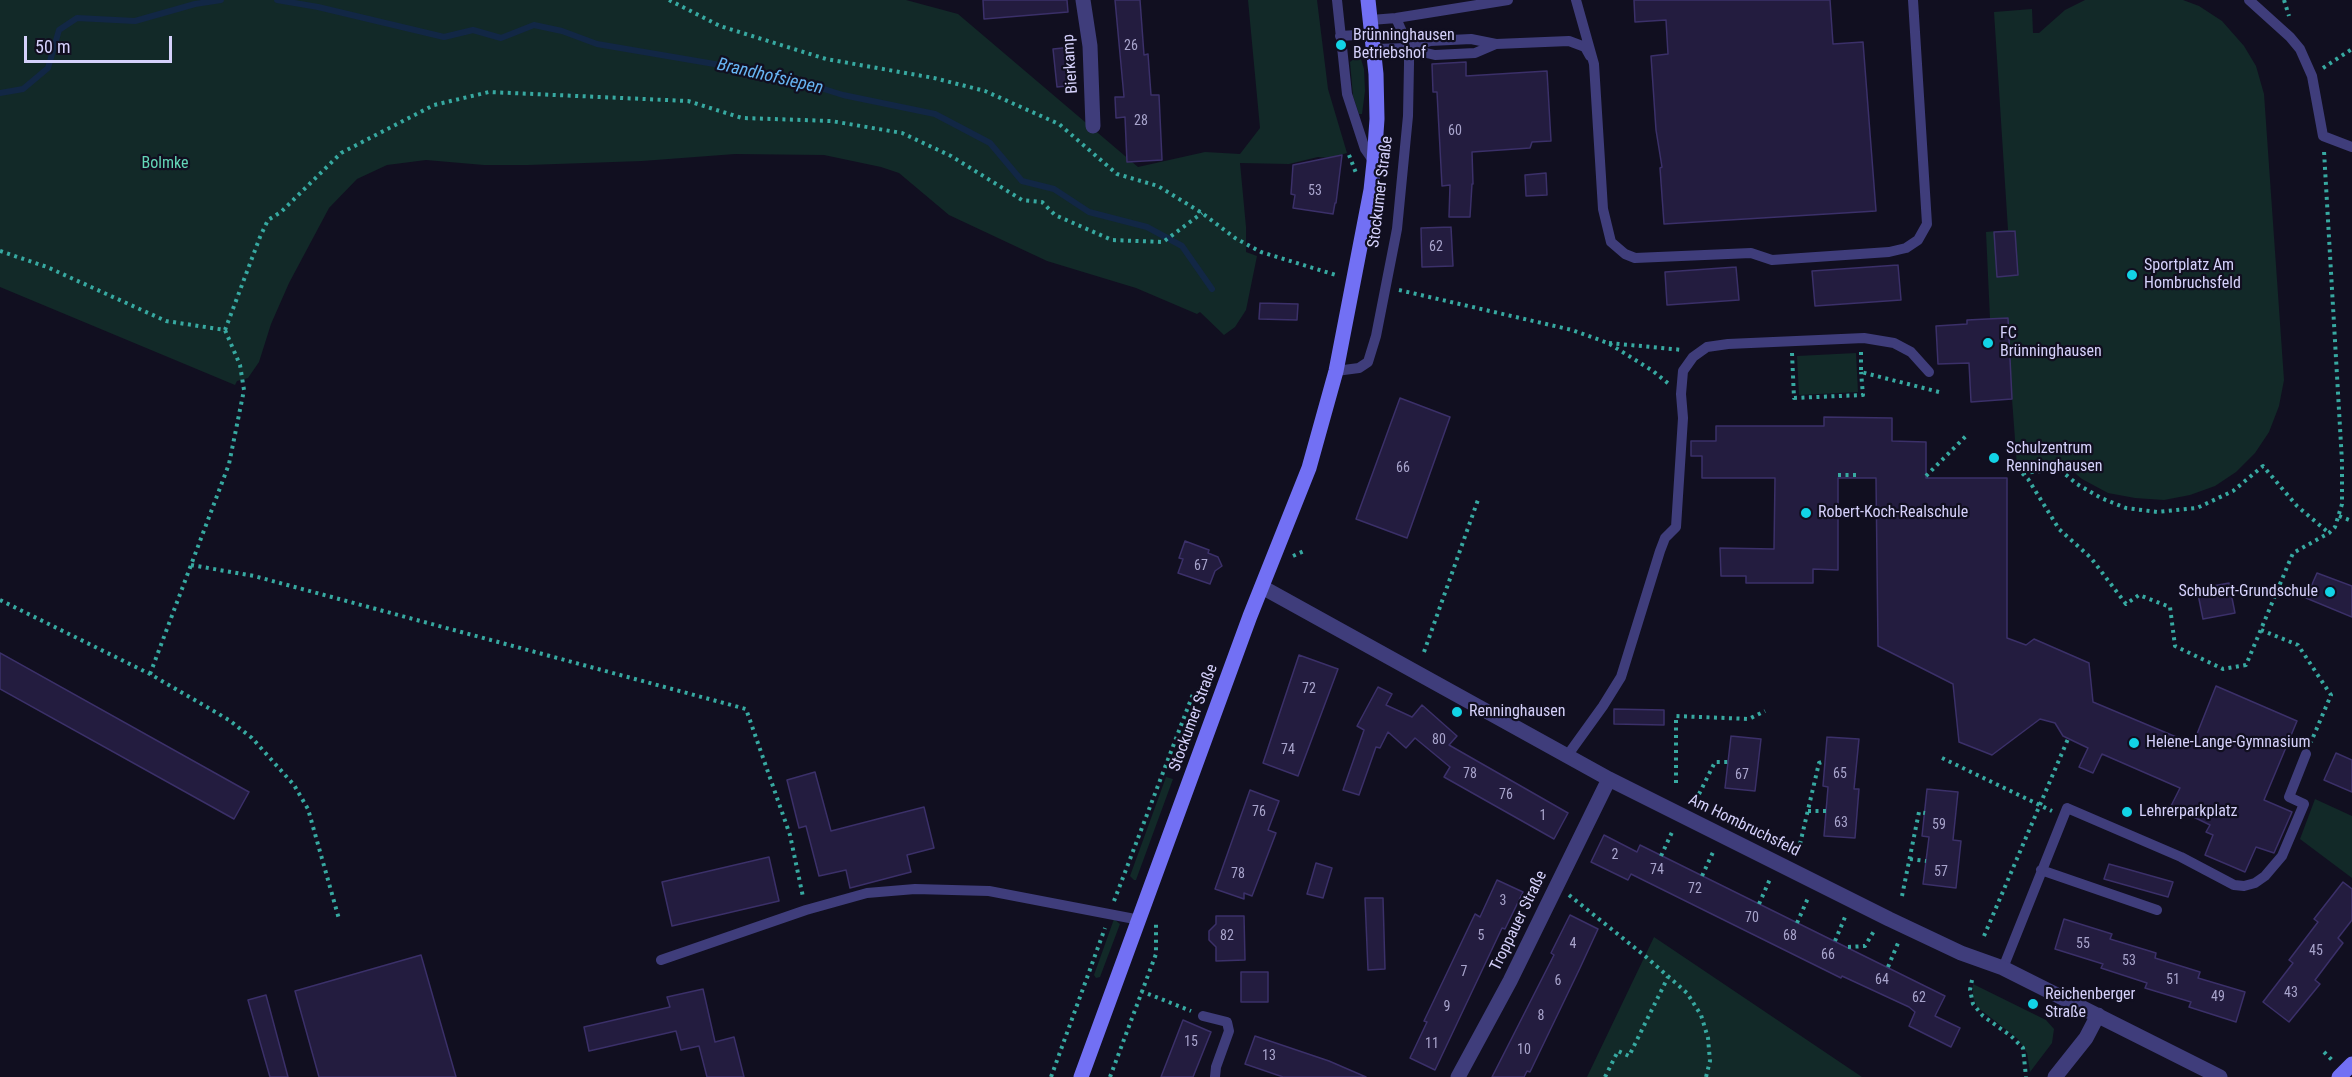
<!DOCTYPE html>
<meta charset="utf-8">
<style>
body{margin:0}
#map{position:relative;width:2352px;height:1077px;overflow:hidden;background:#110f20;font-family:"Roboto Condensed",sans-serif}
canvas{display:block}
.scale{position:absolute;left:24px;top:36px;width:148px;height:27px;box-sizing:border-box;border:3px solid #d5d1fb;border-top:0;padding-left:8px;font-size:18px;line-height:21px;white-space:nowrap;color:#d5d1fb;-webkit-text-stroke:4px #110f20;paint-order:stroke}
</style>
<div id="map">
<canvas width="2352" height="1077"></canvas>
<div class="scale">50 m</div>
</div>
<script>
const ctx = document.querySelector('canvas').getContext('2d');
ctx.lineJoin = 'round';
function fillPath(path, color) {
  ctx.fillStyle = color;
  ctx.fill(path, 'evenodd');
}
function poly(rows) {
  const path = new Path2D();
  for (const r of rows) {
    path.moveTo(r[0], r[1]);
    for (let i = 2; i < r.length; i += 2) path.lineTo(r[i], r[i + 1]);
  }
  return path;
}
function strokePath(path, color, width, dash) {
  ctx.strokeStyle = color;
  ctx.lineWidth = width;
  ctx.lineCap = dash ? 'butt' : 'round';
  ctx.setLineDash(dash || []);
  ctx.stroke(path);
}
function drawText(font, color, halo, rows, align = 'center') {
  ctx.font = font + ' "Roboto Condensed",sans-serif';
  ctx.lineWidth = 4.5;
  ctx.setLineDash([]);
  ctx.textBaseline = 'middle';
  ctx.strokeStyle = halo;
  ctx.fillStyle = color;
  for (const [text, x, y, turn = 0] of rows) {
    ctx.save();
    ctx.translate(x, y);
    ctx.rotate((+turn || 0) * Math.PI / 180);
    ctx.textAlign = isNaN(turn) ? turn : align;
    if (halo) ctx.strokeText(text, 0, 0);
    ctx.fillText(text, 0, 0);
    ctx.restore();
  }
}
const green = poly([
 [0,0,906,0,958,14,1138,167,1205,152,1240,154,1260,128,1248,0,1317,0,1328,89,1347,153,1330,158,1318,157,1289,164,1240,163,1246,227,1246,252,1257,256,1246,310,1235,327,1224,335,1200,312,1197,314,1136,288,1047,261,949,215,899,173,881,167,824,155,735,154,642,161,528,165,484,165,426,160,387,165,357,179,329,208,289,283,271,324,259,362,248,378,237,381,235,385,0,287],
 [2085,0,2183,0,2199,6,2222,21,2244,46,2256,66,2264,94,2284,380,2279,406,2269,432,2255,453,2236,472,2215,486,2190,495,2164,500,2135,498,2108,493,2082,479,2063,463,2017,466,2012,399,1971,402,1967,320,1990,319,1986,232,2008,230,1994,12,2032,9,2033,33,2039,33,2065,10],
 [1354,59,1361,59,1364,69,1365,91,1362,114,1359,114,1353,96,1350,62],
 [1856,353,1858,392,1799,395,1797,356],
 [1166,777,1173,779,1136,880,1134,880,1130,876],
 [2315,799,2352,816,2352,878,2300,839],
 [1114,919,1120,924,1100,977,1096,978,1094,975],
 [1654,937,1862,1077,1587,1077],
 [1973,984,2046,1020,2054,1029,2052,1043,2030,1072,2027,1053,2018,1039,1977,1007,1973,997]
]);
const stream = poly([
 [277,0,318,7,444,37,473,30,501,38,534,25,562,31,597,44,779,75,843,95,935,114,990,143,1022,181,1054,189,1089,212,1147,227,1182,246,1212,289],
 [0,93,23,89,48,68,59,30,77,18,135,21,195,4,221,0]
]);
const building = poly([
 [983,0,1067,0,1068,12,984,19,983,0],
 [1115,0,1140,0,1144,55,1148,54,1151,95,1159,95,1162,160,1127,162,1125,117,1116,118,1115,97,1124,97,1115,0],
 [1634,0,1830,0,1833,44,1863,42,1876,211,1664,224,1660,168,1662,167,1656,130,1651,56,1668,54,1666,20,1635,22,1634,0],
 [1073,47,1076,85,1057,87,1053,49,1073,47],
 [1466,62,1466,76,1547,71,1551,141,1532,142,1530,148,1472,152,1473,184,1472,184,1470,217,1449,217,1450,185,1442,186,1437,92,1433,92,1432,64,1466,62],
 [1342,155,1336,203,1335,203,1333,214,1293,208,1295,195,1291,194,1293,165,1342,155],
 [1546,173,1547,195,1526,196,1525,175,1546,173],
 [1451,227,1453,266,1422,267,1421,228,1451,227],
 [2015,231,2018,275,1997,277,1994,232,2015,231],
 [1898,265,1901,300,1815,306,1812,271,1898,265],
 [1736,267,1739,300,1667,305,1665,272,1736,267],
 [1260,303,1298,304,1297,320,1259,319,1260,303],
 [2008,318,2012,399,1971,402,1969,363,1938,364,1936,326,1967,324,1967,320,2008,318],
 [1400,398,1450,417,1407,538,1356,519,1400,398],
 [1824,417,1892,418,1892,441,1926,442,1926,478,2007,478,2007,638,2026,645,2034,639,2089,663,2093,702,2193,744,2216,686,2297,721,2264,800,2292,812,2274,853,2256,847,2245,872,2205,855,2213,835,2206,832,2210,825,2171,806,2180,788,2102,754,2093,773,2079,767,2088,748,2063,736,2055,723,2040,719,1992,755,1959,742,1953,684,1878,646,1876,478,1838,478,1838,570,1813,569,1813,583,1746,583,1746,576,1721,576,1720,548,1774,549,1775,478,1702,478,1702,456,1691,456,1691,441,1716,441,1716,426,1824,426,1824,417],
 [1185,541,1209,550,1208,553,1218,557,1222,566,1215,571,1210,584,1178,573,1183,559,1179,558,1185,541],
 [2317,573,2352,586,2352,617,2306,598,2317,573],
 [2229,583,2235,613,2203,619,2197,589,2229,583],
 [0,653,249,792,234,819,0,689,0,653],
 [1299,655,1338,669,1298,776,1263,763,1299,655],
 [1378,687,1392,694,1386,705,1412,717,1422,705,1457,736,1449,745,1568,813,1554,839,1444,777,1450,767,1415,738,1406,748,1388,732,1380,748,1376,747,1359,795,1343,790,1364,730,1357,726,1378,687],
 [1614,709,1664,710,1664,725,1614,724,1614,709],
 [1731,736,1761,739,1755,791,1725,788,1731,736],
 [1827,737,1859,739,1854,789,1859,789,1855,838,1824,836,1828,787,1823,786,1827,737],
 [2336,753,2352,760,2352,792,2324,780,2336,753],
 [815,772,831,831,924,807,934,848,907,855,911,872,850,888,846,870,819,876,806,826,799,828,787,780,815,772],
 [1927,789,1958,792,1953,840,1961,841,1956,888,1923,884,1929,837,1922,836,1927,789],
 [1250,790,1279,801,1268,830,1276,833,1252,896,1244,893,1244,899,1215,889,1250,790],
 [1604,835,1637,852,1640,845,1945,996,1935,1016,1960,1028,1951,1047,1909,1026,1915,1012,1909,1007,1842,976,1841,978,1631,874,1628,880,1591,862,1604,835],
 [769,857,779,901,672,926,662,882,769,857],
 [1316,863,1332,868,1323,898,1307,894,1316,863],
 [2109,864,2173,882,2168,897,2104,879,2109,864],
 [1497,880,1523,892,1505,929,1502,928,1435,1070,1410,1058,1427,1022,1424,1021,1475,914,1480,917,1497,880],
 [2343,882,2352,889,2352,920,2338,938,2343,943,2315,980,2320,984,2289,1022,2263,1002,2293,963,2289,960,2318,922,2314,919,2343,882],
 [1365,898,1383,898,1385,969,1368,970,1365,898],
 [1570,915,1598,929,1580,968,1530,1072,1527,1071,1524,1077,1492,1077,1554,955,1551,953,1570,915],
 [1216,916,1244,916,1245,960,1216,961,1216,947,1209,940,1209,931,1216,924,1216,916],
 [2064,919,2112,934,2110,939,2156,953,2155,958,2200,972,2198,978,2245,992,2236,1022,2189,1007,2191,1002,2145,988,2147,983,2101,968,2103,964,2055,949,2064,919],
 [421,955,456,1077,319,1077,295,991,421,955],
 [1241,972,1268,972,1268,1002,1241,1002,1241,972],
 [703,989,715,1042,734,1037,744,1077,707,1077,699,1046,681,1050,676,1031,589,1051,584,1027,670,1007,667,997,703,989],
 [266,995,269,1006,288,1077,270,1077,248,1000,266,995],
 [1183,1020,1211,1032,1193,1077,1161,1077,1183,1020],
 [1255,1036,1329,1061,1366,1077,1283,1077,1245,1064,1255,1036]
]);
const path = poly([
 [669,0,720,26,826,59,934,78,985,91,1059,124,1117,174,1158,186,1202,213,1235,238,1261,252,1339,276],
 [2284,0,2289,16],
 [2323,68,2352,49],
 [1349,155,1356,173],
 [0,251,47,267,166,321,225,330,260,237,268,220,281,212,341,153,434,105,489,92,688,101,742,118,831,121,902,133,951,156,1022,200,1042,202,1055,215,1112,240,1163,242,1202,213],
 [1399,290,1572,330,1608,343,1653,371,1669,384],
 [1609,343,1683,350],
 [1861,352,1861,372,1939,392],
 [1792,353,1794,398,1863,395,1861,372],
 [2017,468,2028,479,2059,529,2091,558,2126,604,2139,595,2170,607,2175,646,2223,669,2246,665,2293,553,2329,533,2335,527,2342,504,2342,462,2324,151],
 [2023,473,2059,469,2077,484,2101,498,2126,508,2157,512,2197,508,2233,491,2263,466,2297,506,2329,533],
 [1838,475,1856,475],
 [1926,476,1968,434],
 [2339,516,2352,521],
 [1293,556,1304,551],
 [191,565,254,576,746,709,790,835,803,897],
 [0,600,150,674,229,720,252,738,294,785,308,809,339,919],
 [2261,630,2298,645,2331,695,2311,742],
 [1424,652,1479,497],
 [150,674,229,464,244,390,240,365,225,330],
 [1942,758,2052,811],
 [1676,783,1676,716,1749,719,1765,711],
 [1699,794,1715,762,1728,762],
 [1808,811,1826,811],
 [1800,844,1819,763,1825,761],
 [1661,856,1673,830],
 [1910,859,1926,861],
 [1702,876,1714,850],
 [1569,895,1645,956,1687,993,1701,1015,1708,1038,1710,1061,1706,1077],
 [1902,896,1919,812,1925,813],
 [1114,901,1193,694,1207,685],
 [1759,904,1770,879],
 [1797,923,1808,898],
 [1984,936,2068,739],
 [1835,941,1845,917],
 [1848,947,1865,946,1874,931],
 [1888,967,1898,943],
 [1972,980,1970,990,1973,1004,1983,1016,2011,1036,2023,1048,2026,1077],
 [1141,991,1191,1011],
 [2324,1052,2334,1062],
 [1051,1077,1105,928],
 [1110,1077,1156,954,1156,924],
 [1605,1077,1618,1051,1629,1056,1668,977]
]);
const service = poly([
 [1337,0,1347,94,1365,149,1374,162],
 [1576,0,1594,64,1603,209,1611,242,1625,254,1635,258,1751,253,1772,260,1889,252,1906,248,1918,240,1927,224,1913,0],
 [2249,0,2290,37,2300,49,2312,76,2323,136,2352,147],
 [1371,20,1396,18,1508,0],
 [1340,36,1373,34],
 [1374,49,1409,48,1430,41,1471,39,1496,44,1569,41,1585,47,1590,56],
 [1409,49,1435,55,1475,53,1496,44],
 [1336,371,1359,368,1368,362,1376,336,1397,229,1408,116,1409,64,1409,48,1396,18],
 [1567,756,1603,706,1621,677,1660,551,1665,538,1676,527,1683,418,1681,394,1683,371,1693,357,1707,347,1728,344,1864,338,1894,343,1911,352,1929,372],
 [2041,870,2157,910],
 [661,960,806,910,867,893,915,889,989,891,1140,920],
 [2003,968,2067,808,2181,857,2234,885,2244,886,2255,883,2265,876,2282,856,2304,804,2289,797,2306,754],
 [1203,1016,1227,1022,1229,1031,1216,1067,1215,1077]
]);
const minor = poly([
 [1083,0,1090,46,1093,126],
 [1262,587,1609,779,1889,919,1961,953,2003,968,2220,1077],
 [1458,1077,1510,981,1609,779],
 [2055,1077,2086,1038,2098,1015]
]);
const secondary = poly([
 [1081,1077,1250,616,1309,468,1336,371,1371,190,1374,162,1377,119,1376,74,1368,0],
 [2339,1077,2352,1064]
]);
const markers = [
 [1341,45,6,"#12d3e6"],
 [2132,275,6,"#12d3e6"],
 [1988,343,6,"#12d3e6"],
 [1994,458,6,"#12d3e6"],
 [1806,513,6,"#12d3e6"],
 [2330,592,6,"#12d3e6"],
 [1457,712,6,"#12d3e6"],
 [2134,743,6,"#12d3e6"],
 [2127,812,6,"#12d3e6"],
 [2033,1004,6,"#12d3e6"]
];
const numberNames = [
 ["26",1131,46],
 ["28",1141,121],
 ["60",1455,131],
 ["53",1315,191],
 ["62",1436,247],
 ["66",1403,468],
 ["67",1201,566],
 ["72",1309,689],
 ["80",1439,740],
 ["74",1288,750],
 ["78",1470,774],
 ["65",1840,774],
 ["67",1742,775],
 ["76",1506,795],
 ["76",1259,812],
 ["1",1543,816],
 ["63",1841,823],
 ["59",1939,825],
 ["2",1615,855],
 ["74",1657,870],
 ["57",1941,872],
 ["78",1238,874],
 ["72",1695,889],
 ["3",1503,901],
 ["70",1752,918],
 ["82",1227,936],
 ["5",1481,936],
 ["68",1790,936],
 ["4",1573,944],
 ["55",2083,944],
 ["45",2316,951],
 ["66",1828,955],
 ["53",2129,961],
 ["7",1464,972],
 ["64",1882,980],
 ["51",2173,980],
 ["6",1558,981],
 ["43",2291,993],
 ["49",2218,997],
 ["62",1919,998],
 ["9",1447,1007],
 ["8",1541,1016],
 ["15",1191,1042],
 ["11",1432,1044],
 ["10",1524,1050],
 ["13",1269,1056]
];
const poiNames = [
 ["Brünninghausen",1353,36],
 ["Betriebshof",1353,54],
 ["Sportplatz Am",2144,266],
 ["Hombruchsfeld",2144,284],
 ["FC",2000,334],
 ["Brünninghausen",2000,352],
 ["Schulzentrum",2006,449],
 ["Renninghausen",2006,467],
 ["Robert-Koch-Realschule",1818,513],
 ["Schubert-Grundschule",2318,592,"right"],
 ["Renninghausen",1469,712],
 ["Helene-Lange-Gymnasium",2146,743],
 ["Lehrerparkplatz",2139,812],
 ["Reichenberger",2045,995],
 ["Straße",2045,1013]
];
const streetNames = [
 ["Bierkamp",1071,64,-94],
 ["Stockumer Straße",1381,192,-83],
 ["Stockumer Straße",1194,718,-70],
 ["Am Hombruchsfeld",1744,826,26],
 ["Troppauer Straße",1519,921,-64]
];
const parkNames = [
 ["Bolmke",165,164]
];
const waterNames = [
 ["Brandhofsiepen",770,77,13]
];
fillPath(green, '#122928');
strokePath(stream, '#122745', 6);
fillPath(building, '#231c3f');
strokePath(building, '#3b3069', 1.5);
strokePath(path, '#37a9a1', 4, [3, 4.5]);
strokePath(service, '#3f3d7b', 10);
strokePath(minor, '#3f3d7b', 15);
strokePath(secondary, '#7270f4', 15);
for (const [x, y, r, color] of markers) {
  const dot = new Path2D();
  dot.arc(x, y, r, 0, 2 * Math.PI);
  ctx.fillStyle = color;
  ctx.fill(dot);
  strokePath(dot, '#110f20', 2);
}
drawText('14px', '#a8a4cc', null, numberNames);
drawText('16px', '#d5d1fb', '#110f20', poiNames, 'left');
drawText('16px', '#d5d1fb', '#110f20', streetNames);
drawText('16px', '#63d5b7', '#110f20', parkNames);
drawText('italic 18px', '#67b4f3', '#110f20', waterNames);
</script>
